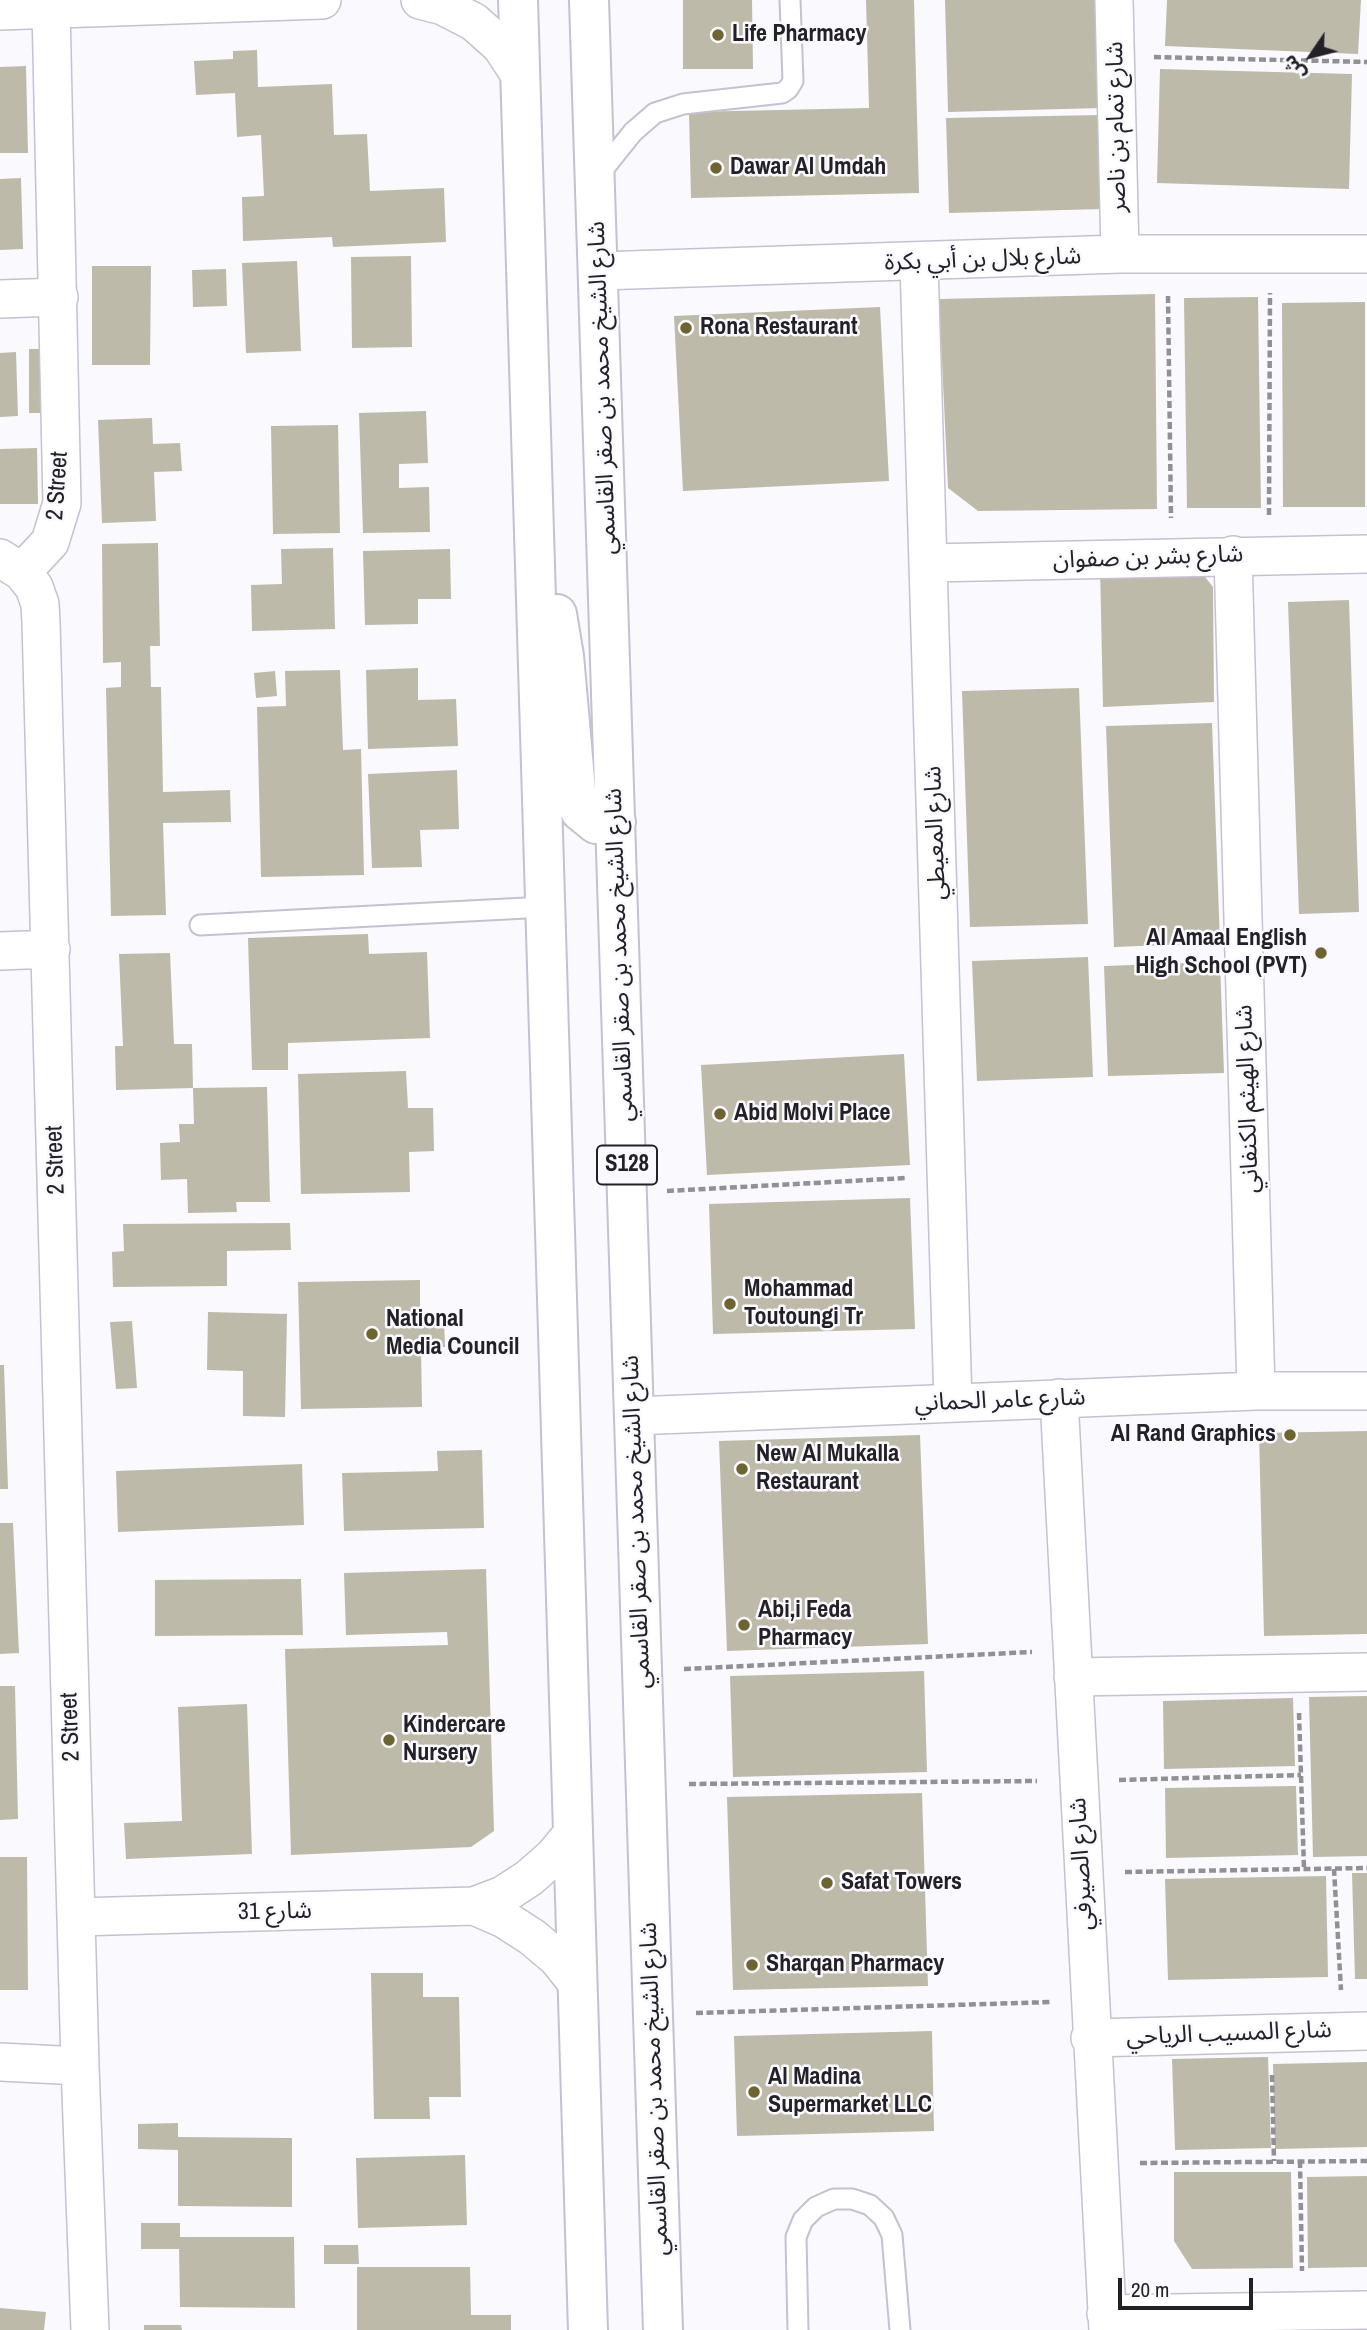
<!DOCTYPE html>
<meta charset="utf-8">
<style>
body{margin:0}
#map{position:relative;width:1367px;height:2330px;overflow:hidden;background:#faf9fd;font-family:"Archivo Narrow","Noto Sans Arabic",sans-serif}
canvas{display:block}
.north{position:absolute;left:1276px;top:21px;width:70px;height:70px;-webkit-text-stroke:5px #faf9fd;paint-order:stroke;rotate:235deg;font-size:19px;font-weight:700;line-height:28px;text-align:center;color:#232127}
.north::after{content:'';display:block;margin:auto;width:24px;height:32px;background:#232127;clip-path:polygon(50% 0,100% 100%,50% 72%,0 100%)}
.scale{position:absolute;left:1118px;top:2278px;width:135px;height:32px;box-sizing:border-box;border:4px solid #232127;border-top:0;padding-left:9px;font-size:21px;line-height:24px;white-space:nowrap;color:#232127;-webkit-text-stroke:5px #faf9fd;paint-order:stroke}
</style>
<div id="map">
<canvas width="1367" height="2330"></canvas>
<div class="north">ش</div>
<div class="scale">20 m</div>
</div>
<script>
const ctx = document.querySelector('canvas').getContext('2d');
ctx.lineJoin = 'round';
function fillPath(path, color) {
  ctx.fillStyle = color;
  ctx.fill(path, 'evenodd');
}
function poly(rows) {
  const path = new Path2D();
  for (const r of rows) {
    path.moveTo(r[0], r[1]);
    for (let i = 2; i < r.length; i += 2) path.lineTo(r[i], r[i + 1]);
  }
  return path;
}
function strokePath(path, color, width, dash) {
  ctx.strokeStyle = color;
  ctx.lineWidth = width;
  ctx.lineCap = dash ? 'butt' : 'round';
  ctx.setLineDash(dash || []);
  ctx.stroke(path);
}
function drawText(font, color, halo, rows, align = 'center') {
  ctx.font = font + ' "Archivo Narrow","Noto Sans Arabic",sans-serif';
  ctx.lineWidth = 5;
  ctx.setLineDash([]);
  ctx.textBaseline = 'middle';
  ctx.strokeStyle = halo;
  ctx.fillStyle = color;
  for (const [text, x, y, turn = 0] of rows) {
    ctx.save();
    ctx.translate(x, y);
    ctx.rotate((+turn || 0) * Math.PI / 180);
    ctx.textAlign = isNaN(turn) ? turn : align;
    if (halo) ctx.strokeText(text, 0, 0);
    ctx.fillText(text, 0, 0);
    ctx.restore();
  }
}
const building = poly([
 [683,0,752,0,753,69,683,69],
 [866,0,914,0,919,193,691,198,689,112,869,108],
 [945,0,1099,0,1102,108,948,112],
 [1167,0,1361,0,1358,54,1165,46],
 [257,50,258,87,332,84,334,135,367,134,370,191,444,188,446,242,333,247,332,237,243,241,242,197,264,196,261,135,237,137,235,93,196,95,194,61,233,59,233,51],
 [26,66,28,153,0,153,0,67],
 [1160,69,1352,74,1349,189,1157,183],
 [1100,115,1103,209,949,213,946,118],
 [21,178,23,249,0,250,0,179],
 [411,256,412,347,352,348,351,257],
 [297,261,301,351,246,353,242,263],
 [92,266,151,266,150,365,92,365],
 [226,269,227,306,193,307,192,270],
 [1155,294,1157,509,978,511,948,488,939,299],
 [1258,297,1261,508,1187,508,1184,298],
 [1365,302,1365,507,1283,507,1282,303],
 [880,307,889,481,683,491,674,316],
 [29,349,52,349,51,413,29,413],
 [16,352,18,416,0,417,0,353],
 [426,411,428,463,399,464,399,488,429,487,430,532,363,533,359,413],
 [152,418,153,444,180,443,182,471,154,472,156,521,102,523,98,420],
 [338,425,340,533,273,534,271,426],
 [37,448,38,504,0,504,0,449],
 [158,543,160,646,150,646,151,687,161,687,163,792,230,790,231,822,163,823,166,915,111,916,106,688,121,687,121,662,103,663,102,544],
 [333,548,335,629,252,631,251,585,282,584,281,549],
 [450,549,451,599,418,599,418,624,365,625,363,551],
 [1195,564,1213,587,1214,702,1103,707,1100,566],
 [1349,600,1359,912,1299,914,1288,602],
 [418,668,418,700,456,699,458,746,368,749,366,670],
 [340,670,343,750,361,749,364,875,261,877,257,707,286,706,285,671],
 [275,671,277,696,256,698,254,673],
 [1079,688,1088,924,970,927,962,691],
 [1212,723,1220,943,1114,947,1106,726],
 [457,770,459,829,420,830,422,867,372,868,368,774],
 [368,934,369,954,427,952,430,1038,288,1043,288,1070,252,1070,248,938],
 [170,953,174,1044,192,1044,193,1088,116,1090,115,1046,123,1046,119,954],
 [1088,957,1093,1077,977,1081,972,961],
 [1220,962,1224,1073,1108,1076,1104,966],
 [904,1054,910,1165,707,1175,701,1065],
 [406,1071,408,1108,433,1108,434,1151,409,1152,410,1192,301,1194,298,1074],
 [267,1087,270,1202,236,1202,237,1212,188,1213,187,1179,161,1180,160,1143,180,1142,179,1124,194,1124,193,1088],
 [910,1198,915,1329,713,1334,709,1204],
 [290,1223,291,1250,227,1251,227,1286,113,1287,112,1252,124,1251,123,1224],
 [420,1280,420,1320,444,1320,445,1347,421,1348,422,1407,301,1409,298,1282],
 [208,1312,287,1314,285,1417,243,1416,243,1371,207,1370],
 [132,1321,137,1388,116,1389,110,1322],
 [0,1365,4,1365,8,1489,0,1489],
 [1367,1431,1367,1634,1264,1636,1259,1433],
 [920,1435,928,1644,727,1651,719,1441],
 [482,1450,484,1528,344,1531,342,1473,438,1471,437,1451],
 [302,1464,304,1525,118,1532,116,1471],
 [0,1523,13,1523,19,1653,0,1654],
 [486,1569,494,1831,471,1847,291,1855,285,1649,448,1645,447,1632,346,1635,344,1573],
 [301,1579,303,1635,155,1636,155,1580],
 [924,1671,927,1772,733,1777,730,1676],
 [0,1686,15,1686,18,1819,0,1820],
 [1367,1696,1367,1856,1313,1857,1309,1697],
 [1293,1698,1295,1766,1164,1769,1163,1701],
 [247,1704,252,1854,126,1859,124,1823,182,1821,178,1707],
 [1296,1786,1298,1855,1166,1858,1165,1788],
 [922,1793,928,1986,733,1990,727,1797],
 [0,1857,27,1857,28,1990,0,1990],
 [1352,1873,1367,1873,1367,1979,1355,1979],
 [1326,1876,1328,1977,1168,1980,1165,1879],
 [371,1973,423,1973,423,1997,459,1997,461,2097,429,2097,430,2119,374,2119],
 [932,2031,934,2131,737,2136,734,2036],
 [1268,2057,1271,2148,1175,2150,1172,2059],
 [1367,2062,1367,2147,1275,2149,1273,2064],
 [178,2123,178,2137,292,2138,292,2207,178,2206,178,2150,138,2149,138,2124],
 [465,2155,467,2225,358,2228,356,2158],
 [1174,2172,1291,2172,1293,2268,1192,2269,1174,2241],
 [1367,2176,1367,2267,1308,2268,1307,2177],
 [141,2223,180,2223,180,2237,294,2237,295,2308,180,2307,179,2249,141,2249],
 [324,2245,358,2245,359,2264,324,2264],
 [357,2267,470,2267,471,2315,511,2315,511,2330,357,2330],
 [0,2308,46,2312,44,2330,0,2330],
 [144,2325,181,2325,182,2330,144,2330]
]);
const path = poly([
 [1154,57,1367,62],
 [1168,296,1171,518],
 [1269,515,1270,293],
 [667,1191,906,1178],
 [684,1669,1032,1652],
 [1299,1713,1304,1869],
 [1119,1780,1301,1775],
 [689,1784,1037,1781],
 [1334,1869,1341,1990],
 [1125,1872,1367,1868],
 [696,2013,1051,2002],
 [1272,2075,1274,2161],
 [1300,2161,1302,2271],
 [1140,2163,1367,2161]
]);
const lane = poly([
 [597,177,633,132,655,113,683,104,782,93,788,89,793,81,790,0],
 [200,925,545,907],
 [798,2330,796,2237,803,2220,816,2207,834,2199,852,2199,870,2205,884,2218,892,2235,900,2330]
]);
const street = poly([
 [420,0,443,6,474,22,501,46,520,75],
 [1114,0,1120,254],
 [0,11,322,0],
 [919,263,953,1403],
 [599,271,1120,254,1367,254],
 [0,299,59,297],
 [1233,555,1256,1391],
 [0,558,22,572,34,587,40,604,41,622,80,2066,90,2330],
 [929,563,1367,554],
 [22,572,50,542,62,503,51,9],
 [0,951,51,949],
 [1059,1398,1108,2330],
 [634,1416,1256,1391,1367,1391],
 [1073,1677,1367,1672],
 [474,1906,504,1919,532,1937,557,1958,577,1983],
 [76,1917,474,1906,503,1895,529,1878,553,1857,573,1833],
 [1090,2038,1367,2031],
 [0,2062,80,2066],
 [1106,2314,1367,2310]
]);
const primary = poly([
 [518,0,588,2330],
 [589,0,663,2330],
 [557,614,564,656,577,802,580,811,596,824,616,822]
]);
const markers = [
 [718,35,7,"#6e6431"],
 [716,168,7,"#6e6431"],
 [686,328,7,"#6e6431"],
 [1321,953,7,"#6e6431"],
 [720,1114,7,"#6e6431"],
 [730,1304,7,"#6e6431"],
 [372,1334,7,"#6e6431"],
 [1290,1435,7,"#6e6431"],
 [742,1469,7,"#6e6431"],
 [744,1625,7,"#6e6431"],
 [389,1740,7,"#6e6431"],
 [827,1883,7,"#6e6431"],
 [752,1965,7,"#6e6431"],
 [754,2092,7,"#6e6431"]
];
const shields = [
 [627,1165,60]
];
const shieldNames = [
 ["S128",627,1165]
];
const poiNames = [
 ["Life Pharmacy",732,35],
 ["Dawar Al Umdah",730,168],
 ["Rona Restaurant",700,328],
 ["Al Amaal English",1307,939,"right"],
 ["High School (PVT)",1307,967,"right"],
 ["Abid Molvi Place",734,1114],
 ["Mohammad",744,1290],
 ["Toutoungi Tr",744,1318],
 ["National",386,1320],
 ["Media Council",386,1348],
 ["Al Rand Graphics",1276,1435,"right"],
 ["New Al Mukalla",756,1455],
 ["Restaurant",756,1483],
 ["Abi,i Feda",758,1611],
 ["Pharmacy",758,1639],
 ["Kindercare",403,1726],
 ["Nursery",403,1754],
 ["Safat Towers",841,1883],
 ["Sharqan Pharmacy",766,1965],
 ["Al Madina",768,2078],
 ["Supermarket LLC",768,2106]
];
const streetNames = [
 ["شارع تمام بن ناصر",1117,127,-91],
 ["شارع بلال بن أبي بكرة",983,260,-2],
 ["شارع الشيخ محمد بن صقر القاسمي",603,388,-92],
 ["2 Street",58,486,-86],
 ["شارع بشر بن صفوان",1148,558,-2],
 ["شارع المعيطي",936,833,-92],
 ["شارع الشيخ محمد بن صقر القاسمي",620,955,-92],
 ["شارع الهيثم الكنفاني",1248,1099,-92],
 ["2 Street",56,1160,-92],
 ["شارع عامر الحماني",1000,1401,-2],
 ["شارع الشيخ محمد بن صقر القاسمي",637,1522,-92],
 ["2 Street",71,1727,-92],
 ["شارع الصيرفي",1082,1864,-93],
 ["شارع 31",275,1912,-1],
 ["شارع المسيب الرياحي",1229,2034,-2],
 ["شارع الشيخ محمد بن صقر القاسمي",655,2089,-92]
];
fillPath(building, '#bdbaaa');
strokePath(lane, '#c6c0d0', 23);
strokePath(street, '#c6c0d0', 40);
strokePath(primary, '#c6c0d0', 42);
strokePath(path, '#929095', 4.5, [7, 3.5]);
strokePath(lane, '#fff', 19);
strokePath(street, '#fff', 37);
strokePath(primary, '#fff', 38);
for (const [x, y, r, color] of markers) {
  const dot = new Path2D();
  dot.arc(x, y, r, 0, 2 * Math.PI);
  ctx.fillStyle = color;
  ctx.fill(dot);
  strokePath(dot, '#faf9fd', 2.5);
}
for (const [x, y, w] of shields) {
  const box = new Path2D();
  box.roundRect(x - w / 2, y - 19.5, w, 39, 5);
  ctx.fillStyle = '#faf9fd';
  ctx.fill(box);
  strokePath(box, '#232127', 2);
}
drawText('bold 23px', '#232127', null, shieldNames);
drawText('bold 24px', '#232127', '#faf9fd', poiNames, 'left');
drawText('24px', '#232127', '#faf9fd', streetNames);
</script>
